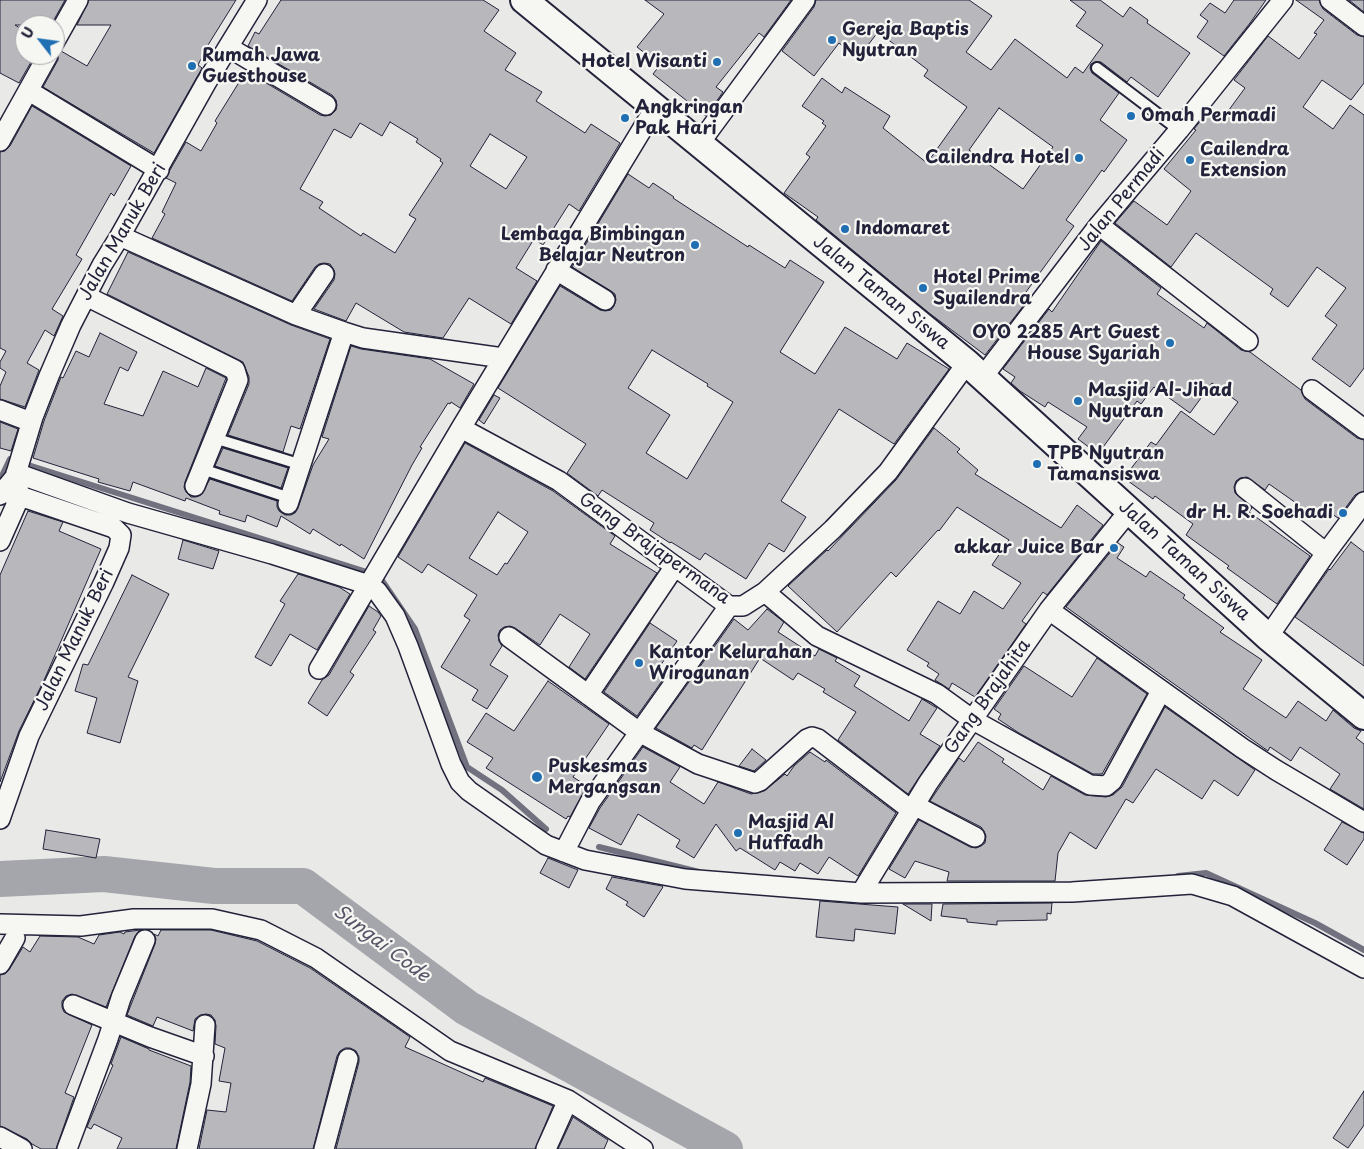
<!DOCTYPE html>
<style>
body{margin:0}
#map{position:relative;width:1364px;height:1149px;overflow:hidden;background:#e9e9e7;font-family:"Playpen Sans",sans-serif}
canvas{display:block}
.north{position:absolute;left:15px;top:15px;width:50px;height:50px;box-sizing:border-box;background:#f6f6f2;border:1px solid #a1a1a9;border-radius:50%;rotate:300deg;font-size:14px;font-weight:700;line-height:20px;text-align:center;color:#22223b}
.north::after{content:'';display:block;margin:auto;width:18px;height:22px;background:#1f6fb2;clip-path:polygon(50% 0,100% 100%,50% 72%,0 100%)}
</style>
<div id="map">
<canvas width="1364" height="1149"></canvas>
<div class="north">U</div>
</div>
<script>
const ctx = document.querySelector('canvas').getContext('2d');
ctx.lineJoin = 'round';
function poly(rows) {
  const path = new Path2D();
  for (const r of rows) {
    path.moveTo(r[0], r[1]);
    for (let i = 2; i < r.length; i += 2) path.lineTo(r[i], r[i + 1]);
  }
  return path;
}
function strokePath(path, color, width, dash) {
  ctx.strokeStyle = color;
  ctx.lineWidth = width;
  ctx.lineCap = dash ? 'butt' : 'round';
  ctx.setLineDash(dash || []);
  ctx.stroke(path);
}
function fillPath(path, color) {
  ctx.fillStyle = color;
  ctx.fill(path, 'evenodd');
}
function drawText(font, color, halo, rows, align = 'center') {
  ctx.font = font + ' "Playpen Sans",sans-serif';
  ctx.lineWidth = 4.5;
  ctx.setLineDash([]);
  ctx.textBaseline = 'middle';
  ctx.strokeStyle = halo;
  ctx.fillStyle = color;
  for (const [text, x, y, turn = 0] of rows) {
    ctx.save();
    ctx.translate(x, y);
    ctx.rotate((+turn || 0) * Math.PI / 180);
    ctx.textAlign = isNaN(turn) ? turn : align;
    if (halo) ctx.strokeText(text, 0, 0);
    ctx.fillText(text, 0, 0);
    ctx.restore();
  }
}
const stream = poly([
 [25,464,370,573],
 [0,480,10,459],
 [381,579,415,629,467,767,502,790,546,829],
 [599,847,699,872],
 [1178,876,1206,873,1315,923,1364,950]
]);
const river = poly([
 [0,879,104,874,214,886,303,886,467,1008,725,1149]
]);
const building = poly([
 [0,0,65,0,51,25,15,25,25,31,25,55,35,55,19,83,0,73,0,0],
 [89,0,236,0,208,45,198,65,202,68,154,153,43,87,58,60,58,51,61,51,87,66,111,25,77,25,89,0],
 [281,0,483,0,499,10,484,31,516,53,505,70,542,92,536,101,585,133,591,124,620,143,579,211,569,204,543,245,534,239,516,268,537,281,511,324,469,298,443,338,404,332,356,303,346,321,314,309,334,280,335,274,334,270,330,264,324,263,319,264,315,267,292,301,152,238,165,214,162,212,176,183,166,178,170,170,186,142,201,151,217,123,215,121,246,71,320,115,325,116,331,115,336,110,337,105,336,100,332,95,248,46,255,32,259,34,281,0],
 [390,122,418,139,416,142,441,159,440,161,443,163,409,215,416,219,395,253,363,233,361,236,319,208,323,202,300,189,334,129,351,138,360,123,382,136,390,122],
 [490,134,527,157,506,189,470,166,490,134],
 [645,0,791,0,764,37,759,33,716,87,723,92,706,116,653,74,660,65,637,47,664,14,645,0],
 [816,0,969,0,992,16,966,52,991,70,1015,39,1067,78,1075,67,1083,73,1103,45,1076,26,1086,12,1070,0,1100,0,1123,17,1130,7,1148,20,1147,23,1190,53,1158,97,1131,77,1127,82,1101,62,1095,62,1091,64,1090,68,1092,73,1119,93,1100,120,1127,140,1104,172,1102,170,1066,220,1074,226,1026,292,1031,296,985,355,929,313,816,220,818,217,784,193,810,157,806,154,826,126,822,123,824,121,802,106,822,78,842,93,845,87,890,116,883,128,927,163,967,107,924,76,928,70,878,32,858,58,839,43,814,76,782,51,814,7,816,0],
 [999,108,1053,147,1023,189,969,150,999,108],
 [1234,0,1266,0,1250,23,1224,56,1197,37,1208,21,1200,15,1210,3,1225,13,1234,0],
 [1296,0,1319,0,1323,9,1357,35,1364,37,1364,83,1351,100,1322,80,1303,107,1333,129,1350,105,1364,115,1364,368,1350,387,1312,359,1337,325,1325,316,1346,288,1317,267,1288,307,1270,294,1273,289,1196,233,1171,267,1115,223,1134,201,1167,225,1191,191,1164,169,1196,130,1194,129,1210,109,1223,118,1245,88,1234,80,1268,36,1299,59,1317,34,1314,33,1324,20,1296,0],
 [1349,0,1364,0,1364,12,1349,0],
 [32,106,131,166,114,196,111,193,76,255,82,259,52,309,63,316,54,336,45,330,27,363,39,370,25,407,0,399,0,386,6,372,0,368,0,362,6,351,0,348,0,152,5,151,10,146,32,106],
 [628,174,649,188,653,183,674,197,673,198,748,247,749,245,785,268,790,260,824,282,780,352,815,374,845,327,897,359,907,343,949,369,894,444,839,409,781,501,806,517,784,552,769,543,746,579,705,553,700,560,671,542,670,543,650,530,654,523,602,490,598,496,567,473,586,444,498,388,560,286,600,310,605,311,611,310,614,306,616,300,615,294,611,291,572,267,628,174],
 [652,350,708,384,707,386,733,402,687,479,646,453,670,415,628,388,652,350],
 [1101,241,1161,288,1157,294,1204,328,1207,323,1241,350,1250,352,1301,390,1305,399,1357,438,1364,440,1364,491,1355,495,1338,518,1323,508,1316,517,1269,484,1265,490,1247,477,1240,478,1236,481,1234,487,1235,493,1252,508,1249,512,1310,556,1277,604,1227,568,1229,566,1186,535,1193,524,1155,496,1153,499,1124,478,1151,442,1156,445,1181,411,1214,435,1238,402,1212,383,1190,413,1154,387,1141,404,1137,401,1098,454,1078,439,1087,427,1048,402,1045,407,1020,391,1011,383,1015,377,1003,369,1049,309,1052,312,1101,241],
 [128,252,291,325,330,339,300,429,291,426,283,452,228,435,249,384,249,377,243,362,107,294,128,252],
 [100,333,137,352,128,371,120,367,104,404,143,416,163,371,198,387,206,368,226,378,185,482,184,487,186,492,191,497,196,497,201,495,210,479,277,501,277,507,279,511,285,515,291,515,295,513,298,508,313,465,329,439,322,437,351,346,361,349,430,359,474,384,460,408,451,402,450,404,448,403,420,447,422,448,412,465,364,559,341,544,340,546,313,529,310,534,281,516,277,527,247,515,245,522,219,514,220,511,186,498,185,501,133,482,130,491,98,482,99,479,33,458,44,421,61,377,63,378,76,351,89,357,100,333],
 [494,395,500,398,484,424,479,420,494,395],
 [0,422,18,429,11,451,0,448,0,422],
 [934,428,960,449,957,452,978,470,975,474,1061,528,1077,505,1103,525,1047,595,1043,592,1022,621,1026,624,975,697,952,683,949,689,935,680,939,674,927,666,929,663,907,650,938,601,960,614,974,591,1003,609,1021,583,992,565,1009,540,957,507,939,531,938,530,896,577,891,572,837,632,788,586,827,550,828,551,896,480,934,428],
 [465,443,553,491,615,536,610,544,657,573,585,679,569,667,590,634,560,614,540,645,515,628,510,626,504,627,500,630,498,635,499,641,502,646,490,665,508,676,487,709,472,700,478,690,441,667,470,620,464,616,477,595,428,564,422,573,398,557,465,443],
 [498,512,528,532,507,564,505,563,497,575,469,558,498,512],
 [223,448,288,468,281,488,215,466,223,448],
 [28,511,63,522,59,531,101,549,45,678,19,731,0,782,0,575,28,511],
 [183,540,219,551,213,569,178,559,183,540],
 [1351,542,1364,552,1364,666,1295,617,1329,569,1330,570,1351,542],
 [1118,543,1124,547,1117,558,1146,577,1150,571,1185,595,1183,598,1224,628,1220,632,1262,660,1243,689,1286,718,1298,701,1326,721,1333,710,1354,728,1361,731,1356,738,1364,744,1364,809,1330,789,1340,774,1300,747,1291,761,1270,747,1268,751,1066,607,1118,543],
 [298,574,339,587,350,594,317,650,290,634,271,666,255,657,285,604,280,601,298,574],
 [132,575,169,594,128,677,138,681,120,743,87,733,97,698,75,691,83,664,88,665,132,575],
 [369,606,378,612,381,616,373,630,376,632,350,672,354,675,327,716,308,703,322,680,329,675,369,606],
 [767,609,784,622,778,632,815,656,819,649,837,658,835,661,860,676,854,686,909,721,922,699,937,708,920,734,940,746,908,794,838,740,856,712,823,692,825,689,798,673,793,680,760,658,702,750,694,745,692,748,656,728,734,619,748,630,767,609],
 [650,623,677,641,656,672,664,678,637,716,604,692,650,623],
 [1097,658,1147,694,1102,774,1093,774,1019,733,998,719,1001,714,994,709,1024,666,1072,697,1097,658],
 [548,681,609,724,573,777,587,786,570,817,568,816,566,819,486,768,493,758,467,742,486,713,514,731,548,681],
 [1165,707,1255,770,1238,796,1214,780,1202,799,1156,769,1133,803,1126,799,1096,849,1070,832,1058,853,1055,881,947,881,949,872,915,861,905,878,889,869,919,820,970,847,976,848,981,846,985,843,986,836,984,831,981,827,930,801,959,758,964,762,978,742,1004,759,1002,762,1043,790,1051,776,1085,795,1106,797,1113,795,1122,787,1165,707],
 [643,747,680,767,670,782,704,804,718,782,751,794,764,791,785,774,787,776,794,766,810,752,825,762,826,760,896,813,858,876,829,857,818,874,800,863,795,871,780,862,775,870,740,848,736,851,716,824,694,858,676,847,680,840,638,814,621,845,589,828,600,808,643,747],
 [752,749,766,760,754,771,739,766,752,749],
 [1342,822,1364,833,1364,839,1347,865,1324,850,1342,822],
 [46,830,100,839,96,858,43,849,46,830],
 [548,858,578,870,569,888,540,873,548,858],
 [612,877,662,886,663,887,644,917,626,905,628,902,606,889,612,877],
 [820,901,898,907,895,934,855,929,854,941,816,937,820,901],
 [1052,903,1051,914,1047,913,1047,920,997,921,997,925,967,922,967,919,941,916,943,904,1052,903],
 [903,904,932,904,931,921,903,904],
 [140,930,135,936,106,1007,72,994,66,996,62,1001,62,1007,64,1012,92,1025,65,1093,74,1097,56,1149,41,1149,32,1144,27,1139,0,1126,0,975,5,974,9,970,23,947,30,952,40,936,78,937,94,944,99,935,120,932,124,934,125,932,140,930],
 [161,930,211,930,257,941,310,968,410,1037,405,1047,483,1082,485,1078,553,1106,535,1149,336,1149,359,1062,359,1057,356,1051,350,1048,345,1048,340,1051,337,1056,313,1149,199,1149,207,1110,226,1112,231,1083,219,1081,225,1048,215,1044,216,1026,215,1020,211,1015,206,1014,200,1015,195,1019,193,1031,157,1017,153,1026,127,1015,155,944,156,939,154,934,158,936,161,930],
 [121,1037,149,1049,149,1050,191,1066,190,1082,176,1149,117,1149,122,1138,94,1124,91,1129,87,1127,113,1065,111,1064,121,1037],
 [1364,1091,1364,1125,1348,1148,1333,1138,1364,1091],
 [573,1117,608,1140,604,1149,558,1149,573,1117]
]);
const lane = poly([
 [1097,68,1179,130],
 [214,438,302,465],
 [202,469,290,498]
]);
const street = poly([
 [1330,0,1364,26],
 [55,41,78,0],
 [228,47,326,105],
 [29,91,159,170],
 [0,141,48,55],
 [699,144,805,0],
 [1099,225,1248,341],
 [120,236,296,315,344,332,363,338,503,358],
 [556,270,605,300],
 [86,296,235,370,238,380,195,486],
 [296,315,324,274],
 [982,378,1099,225,1179,130,1283,0],
 [1312,390,1364,429],
 [0,410,31,422],
 [461,428,559,481,729,606,743,606,765,592,833,529,888,472,967,363],
 [16,473,128,513,272,554,369,585,377,591,395,616,408,646,451,764,460,782,469,791,546,845,585,860,685,879,861,893,1072,892,1192,884,1233,896,1364,968],
 [1245,488,1326,553],
 [0,495,15,477,33,417,49,376,71,325,102,265,120,236,206,83,257,0],
 [288,504,344,332],
 [0,541,20,496,17,484],
 [765,592,817,636,937,694,973,720,1090,785,1106,786,1112,781,1161,691],
 [1049,610,1242,748,1276,770,1364,822],
 [509,637,639,732,698,764,755,783,760,781,807,739,812,737,818,739,911,810],
 [1268,637,1326,553,1364,502],
 [319,669,461,428,655,108],
 [588,695,675,566],
 [914,805,975,837],
 [0,819,29,736,104,582,119,548,121,535,114,528,20,496,2,492],
 [564,852,590,802,729,606],
 [861,893,928,783,1049,610,1129,511],
 [0,924,81,926,134,919,212,919,261,930,316,958,450,1051,568,1100,643,1149],
 [0,964,15,938],
 [73,1005,150,1037,204,1056],
 [0,1137,22,1149],
 [67,1149,108,1039,121,998,145,940],
 [187,1149,201,1084,205,1025],
 [324,1149,348,1059],
 [546,1149,568,1100]
]);
const secondary = poly([
 [524,0,967,363,1268,637,1364,716]
]);
const markers = [
 [832,40,5,"#1f6fb2"],
 [717,62,5,"#1f6fb2"],
 [192,66,5,"#1f6fb2"],
 [1131,116,5,"#1f6fb2"],
 [625,118,5,"#1f6fb2"],
 [1079,158,5,"#1f6fb2"],
 [1190,160,5,"#1f6fb2"],
 [845,229,5,"#1f6fb2"],
 [695,245,5,"#1f6fb2"],
 [923,288,5,"#1f6fb2"],
 [1170,343,5,"#1f6fb2"],
 [1078,401,5,"#1f6fb2"],
 [1037,464,5,"#1f6fb2"],
 [1343,513,5,"#1f6fb2"],
 [1114,548,5,"#1f6fb2"],
 [639,663,5,"#1f6fb2"],
 [537,777,6,"#1f6fb2"],
 [738,833,5,"#1f6fb2"]
];
const poiNames = [
 ["Gereja Baptis",842,30],
 ["Nyutran",842,51],
 ["Rumah Jawa",202,56],
 ["Guesthouse",202,77],
 ["Hotel Wisanti",707,62,"right"],
 ["Angkringan",635,108],
 ["Pak Hari",635,129],
 ["Omah Permadi",1141,116],
 ["Cailendra",1200,150],
 ["Extension",1200,171],
 ["Cailendra Hotel",1069,158,"right"],
 ["Indomaret",855,229],
 ["Lembaga Bimbingan",685,235,"right"],
 ["Belajar Neutron",685,256,"right"],
 ["Hotel Prime",933,278],
 ["Syailendra",933,299],
 ["OYO 2285 Art Guest",1160,333,"right"],
 ["House Syariah",1160,354,"right"],
 ["Masjid Al-Jihad",1088,391],
 ["Nyutran",1088,412],
 ["TPB Nyutran",1047,454],
 ["Tamansiswa",1047,475],
 ["dr H. R. Soehadi",1333,513,"right"],
 ["akkar Juice Bar",1104,548,"right"],
 ["Kantor Kelurahan",649,653],
 ["Wirogunan",649,674],
 ["Puskesmas",548,767],
 ["Mergangsan",548,788],
 ["Masjid Al",748,823],
 ["Huffadh",748,844]
];
const streetNames = [
 ["Jalan Permadi",1122,200,-51],
 ["Jalan Manuk Beri",123,232,-60],
 ["Jalan Taman Siswa",881,293,39],
 ["Gang Brajapermana",654,549,35],
 ["Jalan Taman Siswa",1184,561,42],
 ["Jalan Manuk Beri",75,640,-64],
 ["Gang Brajahita",988,697,-55]
];
const waterNames = [
 ["Sungai Code",381,944,37]
];
strokePath(stream, '#71717f', 6);
strokePath(river, '#a5a5ac', 36);
fillPath(building, '#b8b8bc');
strokePath(building, '#22223b', 1);
strokePath(lane, '#22223b', 14);
strokePath(street, '#22223b', 22);
strokePath(secondary, '#22223b', 30);
strokePath(lane, '#f6f6f2', 10);
strokePath(street, '#f6f6f2', 19);
strokePath(secondary, '#f6f6f2', 26);
for (const [x, y, r, color] of markers) {
  const dot = new Path2D();
  dot.arc(x, y, r, 0, 2 * Math.PI);
  ctx.fillStyle = color;
  ctx.fill(dot);
  strokePath(dot, '#f6f6f2', 2);
}
drawText('bold 18px', '#22223b', '#f6f6f2', poiNames, 'left');
drawText('18px', '#22223b', '#f6f6f2', streetNames);
drawText('italic 19px', '#565668', '#f6f6f2', waterNames);
</script>
